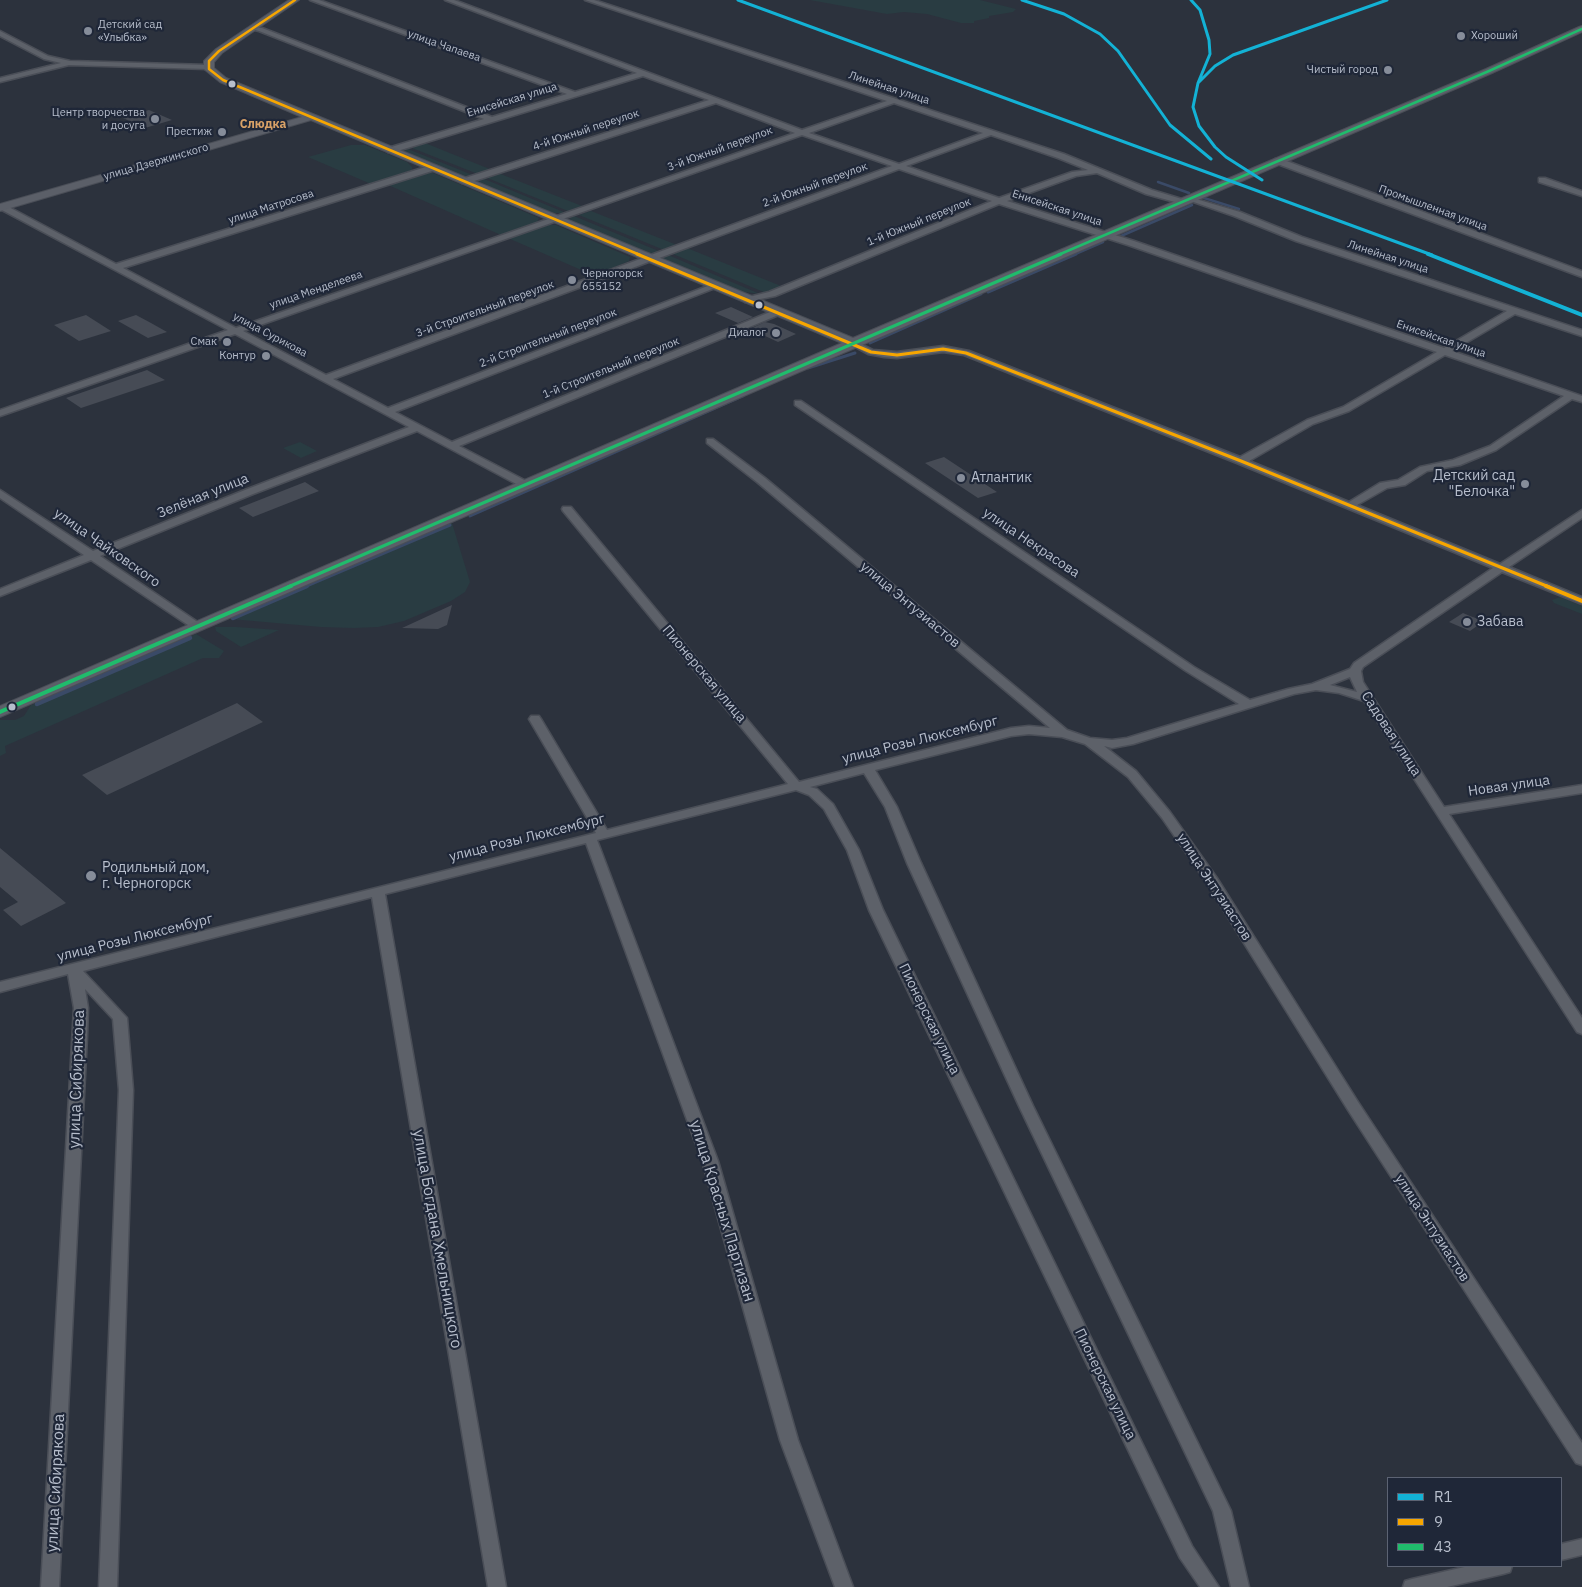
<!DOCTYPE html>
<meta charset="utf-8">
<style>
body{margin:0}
#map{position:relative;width:1582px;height:1587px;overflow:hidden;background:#2c323d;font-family:"IBM Plex Sans",sans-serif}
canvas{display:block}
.legend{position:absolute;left:1387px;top:1477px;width:175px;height:90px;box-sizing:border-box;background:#1f2738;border:1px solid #5c6373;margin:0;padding:6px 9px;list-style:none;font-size:15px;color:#b7becc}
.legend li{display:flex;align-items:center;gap:10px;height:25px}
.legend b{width:25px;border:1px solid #5c6373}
</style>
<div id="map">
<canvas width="1582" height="1587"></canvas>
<ul class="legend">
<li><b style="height:6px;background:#13b2d5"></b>R1</li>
<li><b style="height:6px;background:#f7a600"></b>9</li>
<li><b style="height:6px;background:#20bc6c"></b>43</li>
</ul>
</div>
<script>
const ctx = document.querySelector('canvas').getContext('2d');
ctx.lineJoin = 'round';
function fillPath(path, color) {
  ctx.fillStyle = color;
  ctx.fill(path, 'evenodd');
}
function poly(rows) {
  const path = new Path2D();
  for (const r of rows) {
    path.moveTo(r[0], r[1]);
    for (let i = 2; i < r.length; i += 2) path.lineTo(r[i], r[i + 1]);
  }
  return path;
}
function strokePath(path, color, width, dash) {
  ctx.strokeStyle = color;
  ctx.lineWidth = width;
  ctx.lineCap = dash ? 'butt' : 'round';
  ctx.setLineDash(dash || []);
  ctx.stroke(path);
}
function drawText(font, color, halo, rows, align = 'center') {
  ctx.font = font + ' "IBM Plex Sans",sans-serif';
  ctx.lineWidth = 4.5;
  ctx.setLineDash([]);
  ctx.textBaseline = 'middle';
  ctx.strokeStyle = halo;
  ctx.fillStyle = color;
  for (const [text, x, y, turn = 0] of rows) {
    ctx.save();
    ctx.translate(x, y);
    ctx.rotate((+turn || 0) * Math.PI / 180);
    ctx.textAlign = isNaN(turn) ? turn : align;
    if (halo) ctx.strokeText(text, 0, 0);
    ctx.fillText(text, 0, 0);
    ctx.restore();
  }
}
const green = poly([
 [810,0,980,0,1016,9,1013,12,989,16,989,18,974,21,974,23,961,23,927,14,904,12,887,14],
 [425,143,492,170,478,174,412,148],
 [351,145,365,145,407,162,412,167,412,170,371,184,308,157],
 [408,149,475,176,465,177,404,151],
 [424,173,433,173,539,218,537,222,501,235,386,184],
 [498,173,582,206,568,211,485,177],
 [482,178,566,213,552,213,478,183],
 [591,211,677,245,664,250,579,215],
 [574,216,661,252,649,254,571,221,570,218],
 [548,225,556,225,630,257,629,261,595,276,508,238],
 [687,248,781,286,766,293,673,254],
 [668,255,760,294,738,291,664,260,663,257],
 [300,442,317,451,301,458,283,448],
 [452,523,470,582,465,592,451,601,404,621,378,627,354,628,321,627,231,619],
 [1560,597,1582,606,1582,614,1554,603,1552,600],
 [215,627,236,627,279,630,241,647,216,631],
 [196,634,224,651,219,658,203,658,5,746,6,753,0,756,0,720,15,720,24,716,31,705]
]);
const streamFar2 = poly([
 [1158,182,1189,193],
 [1204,198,1239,209],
 [1121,236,1192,205],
 [1073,255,1103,242]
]);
const streamFar1 = poly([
 [988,292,1076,254],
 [870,343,981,294],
 [808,368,855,353],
 [470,516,743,396],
 [304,587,450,525]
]);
const stream = poly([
 [233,618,307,586],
 [37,704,190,638]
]);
const building = poly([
 [149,110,172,120,145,128,123,118],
 [731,307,753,317,738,323,715,313],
 [86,315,111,331,79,341,54,325],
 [136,315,151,323,167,332,148,338,118,321],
 [765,322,774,324,796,334,778,342,750,329],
 [147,370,165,380,81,408,66,398],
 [944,457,997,492,978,498,925,463],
 [305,482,319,491,253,517,239,508],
 [452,605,447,625,438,629,402,628],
 [1463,613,1470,616,1484,621,1470,631,1449,622],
 [237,703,263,722,107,795,82,775],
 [0,848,59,897,66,903,21,926,3,910,18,902,0,887]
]);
const street = poly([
 [310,0,319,0,575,92,637,73,445,0,454,0,802,130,887,101,585,0,594,0,1064,154,1152,190,1185,200,1186,202,1182,204,1146,194,1097,173,1076,176,1007,201,1134,241,1444,348,1507,311,1296,241,1234,216,1185,199,1189,197,1240,212,1302,237,1582,330,1582,336,1515,314,1452,351,1582,396,1582,402,1572,399,1496,450,1460,465,1427,471,1405,485,1387,488,1357,505,1500,564,1582,510,1582,518,1509,567,1582,597,1582,604,1502,572,1363,667,1361,671,1363,682,1444,807,1582,785,1582,793,1449,814,1582,1018,1582,1034,1577,1032,1364,701,1339,693,1316,690,1294,694,1133,744,1112,748,1104,746,1136,771,1170,812,1217,878,1358,1102,1582,1443,1582,1465,1576,1463,1348,1110,1204,879,1162,818,1128,777,1085,744,1062,737,1029,734,1011,736,875,770,897,807,921,863,1033,1106,1231,1511,1249,1587,1231,1587,1213,1511,1019,1106,907,863,885,807,864,773,810,787,817,789,833,804,859,850,883,910,1192,1546,1219,1587,1200,1587,1180,1558,869,910,847,850,824,809,809,795,796,790,597,840,718,1161,798,1440,853,1587,835,1587,780,1440,702,1161,586,843,385,894,506,1587,488,1587,372,897,83,971,127,1018,133,1090,117,1587,99,1587,119,1090,113,1019,85,989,88,1008,87,1036,59,1587,41,1587,74,1008,68,974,0,992,0,982,596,833,529,719,531,716,539,716,541,719,607,830,788,784,563,511,562,509,563,507,571,507,799,782,1011,728,1029,726,1050,728,757,482,707,443,707,439,713,439,765,478,1067,730,1090,738,1112,740,1127,738,1239,704,1186,671,795,405,795,401,801,401,1194,667,1250,700,1288,689,1312,684,1350,669,1354,663,1493,568,1237,463,964,355,943,352,897,358,884,357,868,354,848,343,853,340,873,350,897,352,943,346,969,351,1240,457,1307,420,1343,407,1437,352,1128,245,999,204,775,296,745,302,745,298,769,292,992,201,899,169,333,379,388,408,713,284,720,286,395,412,452,442,775,310,781,310,781,314,459,446,530,483,530,487,522,487,417,431,253,494,100,556,202,625,204,627,202,629,194,629,91,560,0,596,0,589,84,555,0,498,0,490,93,551,245,490,409,427,235,334,0,416,0,410,228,330,0,209,0,205,5,205,116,264,429,166,435,166,435,170,123,268,236,328,795,133,716,103,468,183,462,183,462,179,709,100,643,76,394,152,388,152,388,148,484,119,259,31,251,29,251,27,262,28,492,117,567,94,310,0],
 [894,103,983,133,899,164,809,133,894,103],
 [802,135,892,166,326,375,243,331,802,135],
 [991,135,1058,158,1088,170,1072,172,999,198,906,166,991,135],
 [1445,355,1564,396,1490,446,1453,460,1420,467,1398,480,1380,483,1349,502,1249,461,1313,424,1349,411,1445,355],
 [1350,677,1357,692,1330,685,1350,677],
 [0,31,48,56,70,61,208,65,211,67,208,69,69,65,0,82,0,78,61,63,44,59,0,36,0,31],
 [1275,159,1281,159,1582,271,1582,277,1275,163,1275,159],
 [1539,178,1545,178,1582,191,1582,196,1539,182,1539,178],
 [1582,1539,1582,1555,1561,1560,1561,1544,1582,1539],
 [1469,1566,1512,1566,1510,1572,1503,1574,1447,1587,1403,1587,1405,1581,1412,1579,1469,1566]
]);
const secondary = poly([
 [289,0,299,0,222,53,214,62,214,68,226,78,853,338,1486,69,1579,27,1582,26,1582,32,1492,73,0,717,0,706,842,343,311,120,0,211,0,204,302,117,220,82,204,69,204,61,216,49,289,0]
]);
const bus1Far2 = poly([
 [295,0,219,51,209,61,209,69,223,80,640,255]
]);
const bus1Far1 = poly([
 [637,254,871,352,897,355,943,349,966,353,1241,461,1549,587]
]);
const bus1 = poly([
 [1546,586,1582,601]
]);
const bus2Far2 = poly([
 [1058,255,1489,71,1582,29]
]);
const bus2Far1 = poly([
 [288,587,1061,254]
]);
const bus2 = poly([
 [0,712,291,586]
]);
const rail1Far1 = poly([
 [738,0,1432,255],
 [1022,0,1064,14,1100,34,1118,51,1170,125,1211,159],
 [1191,0,1200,10,1209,40,1210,54,1198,83],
 [1262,180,1226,157,1215,147,1199,126,1193,107,1198,83,1215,66,1233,55,1387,0]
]);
const rail1 = poly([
 [1428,254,1582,315]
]);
const markers = [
 [88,31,5,"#868d9a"],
 [1461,36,5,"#868d9a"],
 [1388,70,5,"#868d9a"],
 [232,84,4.5,"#b7becc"],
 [155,119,5,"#868d9a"],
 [222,132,5,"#868d9a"],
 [572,280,5,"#868d9a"],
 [759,305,4.5,"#b7becc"],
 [776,333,5,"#868d9a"],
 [227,342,5,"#868d9a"],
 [266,356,5,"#868d9a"],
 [961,478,5,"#868d9a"],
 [1525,484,5,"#868d9a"],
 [1467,622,5,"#868d9a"],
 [12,707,4.5,"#b7becc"],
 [91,876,6,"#868d9a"]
];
const farPoinames = [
 ["Детский сад",98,25,"left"],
 ["«Улыбка»",98,38,"left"],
 ["Хороший",1471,36,"left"],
 ["Чистый город",1378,70],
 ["Центр творчества",145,113],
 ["и досуга",145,126],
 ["Престиж",212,132],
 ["Черногорск",582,274,"left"],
 ["655152",582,287,"left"],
 ["Диалог",766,333],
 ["Смак",217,342],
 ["Контур",256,356]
];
const farStreetnames = [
 ["улица Чапаева",444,46,19],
 ["Линейная улица",889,88,18],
 ["Енисейская улица",512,100,-17],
 ["4-й Южный переулок",586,130,-18],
 ["3-й Южный переулок",720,149,-20],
 ["улица Дзержинского",156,162,-16],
 ["2-й Южный переулок",815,185,-20],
 ["улица Матросова",271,207,-18],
 ["Енисейская улица",1057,208,18],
 ["Промышленная улица",1433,208,20],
 ["1-й Южный переулок",919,222,-22],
 ["Линейная улица",1388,257,18],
 ["улица Менделеева",316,290,-19],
 ["3-й Строительный переулок",485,309,-20],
 ["улица Сурикова",270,335,28],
 ["2-й Строительный переулок",548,338,-21],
 ["Енисейская улица",1441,339,19],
 ["1-й Строительный переулок",611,368,-22]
];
const farNeighbourhoodnames = [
 ["Слюдка",263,125]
];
const poiNames = [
 ["Детский сад",1515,476,"right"],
 ["\"Белочка\"",1515,492,"right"],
 ["Атлантик",971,478],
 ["Забава",1477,622],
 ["Родильный дом,",102,868],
 ["г. Черногорск",102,884]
];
const streetNames = [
 ["Зелёная улица",203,496,-22],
 ["улица Некрасова",1031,543,34],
 ["улица Чайковского",107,548,35],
 ["улица Энтузиастов",910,605,40],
 ["Пионерская улица",704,674,50],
 ["Садовая улица",1391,734,57],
 ["улица Розы Люксембург",920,740,-14],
 ["Новая улица",1509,786,-8],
 ["улица Розы Люксембург",527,838,-14],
 ["улица Энтузиастов",1214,887,57],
 ["улица Розы Люксембург",135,938,-14],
 ["Пионерская улица",929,1019,64],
 ["улица Энтузиастов",1432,1228,57],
 ["Пионерская улица",1105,1384,64]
];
const nearStreetnames = [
 ["улица Сибирякова",77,1079,-88],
 ["улица Красных Партизан",722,1211,73],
 ["улица Богдана Хмельницкого",437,1239,80],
 ["улица Сибирякова",56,1483,-87]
];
fillPath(green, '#293c42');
strokePath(streamFar2, '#3a4a67', 2.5);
strokePath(streamFar1, '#3a4a67', 3);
strokePath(stream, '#3a4a67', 4.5);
fillPath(building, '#464b55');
strokePath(street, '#4a4e57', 3);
strokePath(secondary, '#4a4e57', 2);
fillPath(street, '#5d6169');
fillPath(secondary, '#5b5f68');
strokePath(bus1Far2, '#f7a600', 2.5);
strokePath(bus1Far1, '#f7a600', 3);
strokePath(bus1, '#f7a600', 4);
strokePath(bus2Far2, '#20bc6c', 2.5);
strokePath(bus2Far1, '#20bc6c', 3);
strokePath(bus2, '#20bc6c', 4);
strokePath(rail1Far1, '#13b2d5', 3);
strokePath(rail1, '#13b2d5', 4);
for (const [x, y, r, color] of markers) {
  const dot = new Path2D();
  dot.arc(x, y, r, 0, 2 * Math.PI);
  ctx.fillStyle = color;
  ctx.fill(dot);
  strokePath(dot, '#1f2738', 2);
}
drawText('11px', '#b7becc', '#1f2738', farPoinames, 'right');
drawText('11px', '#b7becc', '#1f2738', farStreetnames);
drawText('bold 12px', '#d8a167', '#1f2738', farNeighbourhoodnames);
drawText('14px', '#b7becc', '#1f2738', poiNames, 'left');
drawText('14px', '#b7becc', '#1f2738', streetNames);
drawText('16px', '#b7becc', '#1f2738', nearStreetnames);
</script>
